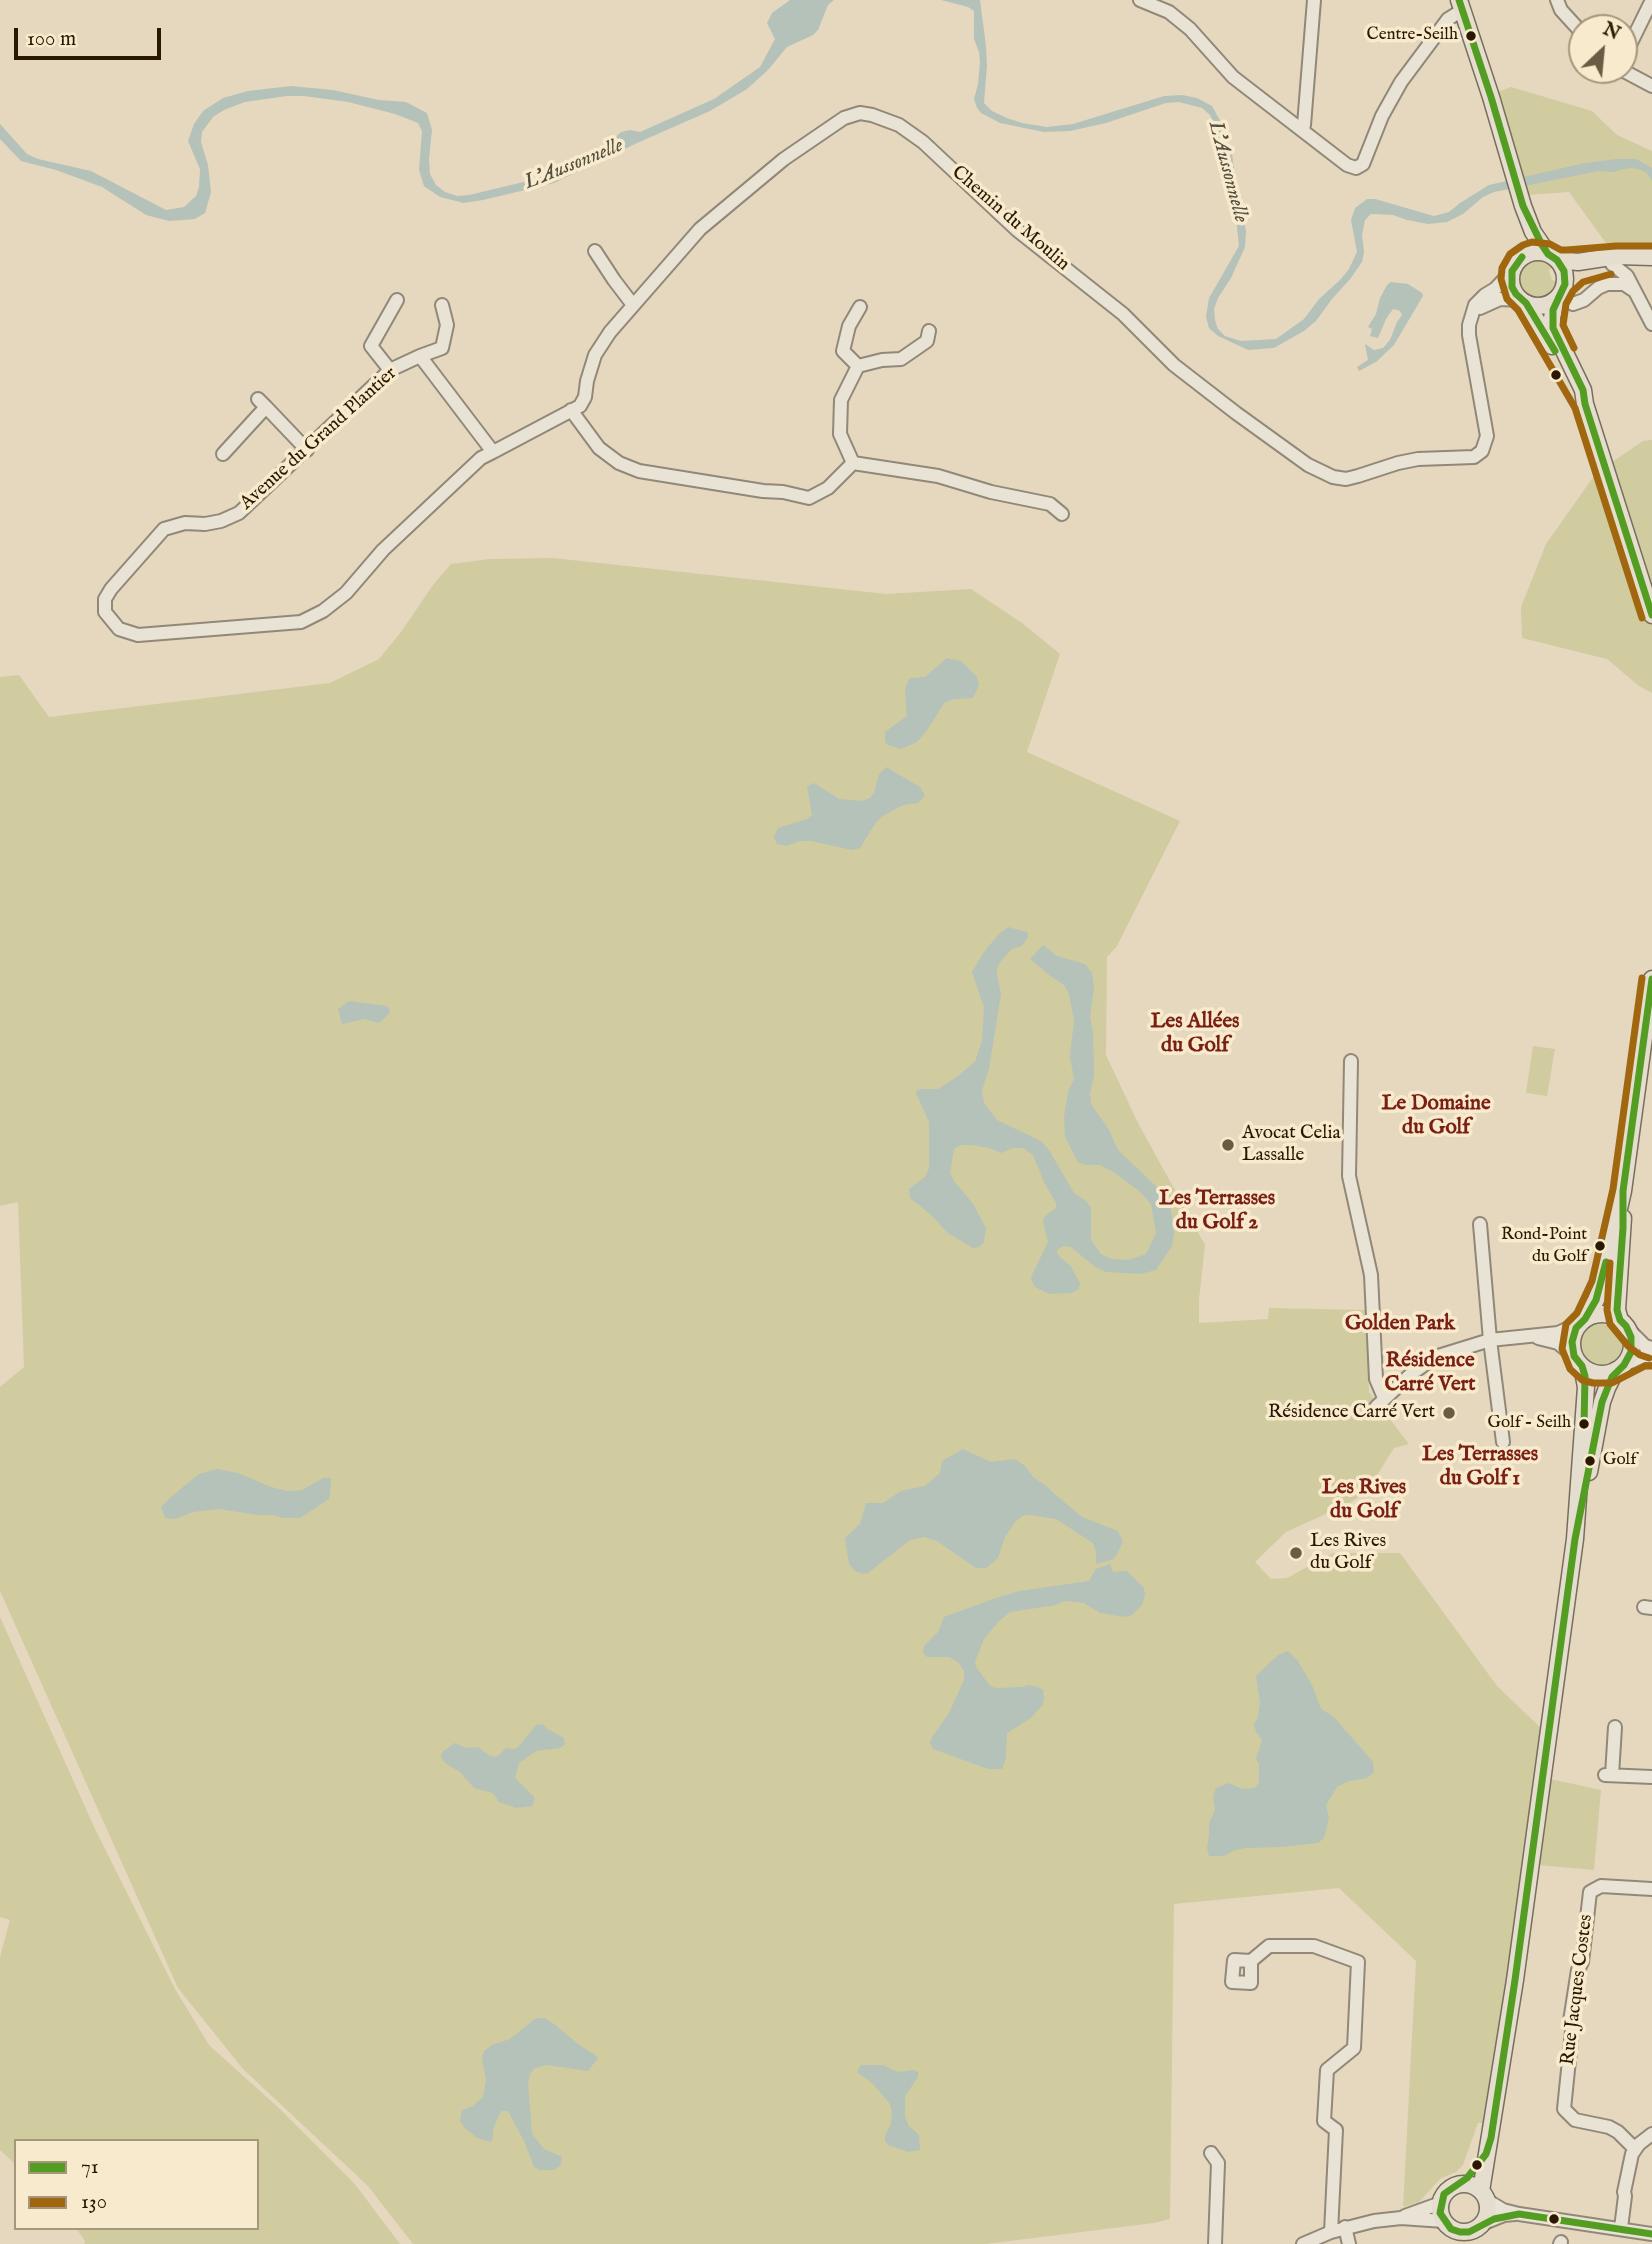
<!DOCTYPE html>
<meta charset="utf-8">
<style>
body{margin:0}
#map{position:relative;width:1652px;height:2244px;overflow:hidden;background:#e5d8bf;font-family:"IM FELL English",serif}
canvas{display:block}
.legend{position:absolute;left:14px;top:2139px;width:245px;height:91px;box-sizing:border-box;background:#f8eacc;border:2px solid #a6967b;margin:0;padding:9px 12px;list-style:none;font-size:21px;color:#2a1802}
.legend li{display:flex;align-items:center;gap:14px;height:35px}
.legend b{width:35px;border:2px solid #a6967b}
.north{position:absolute;left:1568px;top:14px;width:70px;height:70px;box-sizing:border-box;background:#f8eacc;border:2px solid #a6967b;border-radius:50%;rotate:26deg;font-size:19px;font-weight:700;line-height:28px;text-align:center;color:#2a1802}
.north::after{content:'';display:block;margin:auto;width:24px;height:32px;background:#6b5b44;clip-path:polygon(50% 0,100% 100%,50% 72%,0 100%)}
.scale{position:absolute;left:14px;top:28px;width:147px;height:32px;box-sizing:border-box;border:4px solid #2a1802;border-top:0;padding-left:9px;font-size:21px;line-height:24px;white-space:nowrap;color:#2a1802;-webkit-text-stroke:5px #f8eacc;paint-order:stroke}
</style>
<div id="map">
<canvas width="1652" height="2244"></canvas>
<ul class="legend">
<li><b style="height:9px;background:#539d22"></b>71</li>
<li><b style="height:9px;background:#a0670f"></b>130</li>
</ul>
<div class="north">N</div>
<div class="scale">100 m</div>
</div>
<script>
const ctx = document.querySelector('canvas').getContext('2d');
ctx.lineJoin = 'round';
function fillPath(path, color) {
  ctx.fillStyle = color;
  ctx.fill(path, 'evenodd');
}
function poly(rows) {
  const path = new Path2D();
  for (const r of rows) {
    if (r.length === 3) {
      path.moveTo(r[0] + r[2], r[1]);
      path.arc(r[0], r[1], r[2], 0, 2 * Math.PI);
      continue;
    }
    path.moveTo(r[0], r[1]);
    for (let i = 2; i < r.length; i += 2) path.lineTo(r[i], r[i + 1]);
  }
  return path;
}
function strokePath(path, color, width, dash) {
  ctx.strokeStyle = color;
  ctx.lineWidth = width;
  ctx.lineCap = dash ? 'butt' : 'round';
  ctx.setLineDash(dash || []);
  ctx.stroke(path);
}
function drawText(font, color, halo, rows, align = 'center') {
  ctx.font = font + ' "IM FELL English",serif';
  ctx.lineWidth = 7;
  ctx.setLineDash([]);
  ctx.textBaseline = 'middle';
  ctx.strokeStyle = halo;
  ctx.fillStyle = color;
  for (const [text, x, y, turn = 0] of rows) {
    ctx.save();
    ctx.translate(x, y);
    ctx.rotate((+turn || 0) * Math.PI / 180);
    ctx.textAlign = isNaN(turn) ? turn : align;
    if (halo) ctx.strokeText(text, 0, 0);
    ctx.fillText(text, 0, 0);
    ctx.restore();
  }
}
const green = poly([
 [1511,87,1592,111,1617,135,1652,151,1652,250,1611,250,1569,192,1527,195,1495,93],
 [1539,259,1553,265,1549,271,1552,280,1559,282,1553,295,1541,300,1534,300,1523,293,1519,287,1519,274,1527,263],
 [1652,440,1652,693,1639,686,1607,659,1522,638,1521,607,1546,544,1596,473,1643,441],
 [553,558,886,594,971,589,1022,623,1060,654,1027,752,1180,821,1117,946,1107,957,1106,1055,1138,1123,1205,1245,1199,1300,1199,1323,1268,1319,1269,1308,1367,1310,1369,1392,1409,1444,1394,1448,1367,1491,1350,1503,1286,1532,1255,1562,1271,1579,1287,1578,1333,1553,1400,1553,1497,1686,1543,1730,1491,2111,1484,2123,1478,2123,1463,2165,1456,2172,1440,2179,1419,2202,1403,2207,1416,1961,1339,1888,1174,1904,1170,2219,1154,2223,986,2244,413,2244,368,2186,243,2069,178,1988,0,1591,0,1387,24,1367,18,1202,0,1206,0,677,19,675,49,717,330,683,379,659,401,632,433,585,451,564,490,559],
 [1533,1046,1555,1049,1547,1096,1526,1093],
 [1601,1345,21],
 [0,1617,95,1829,175,1989,209,2045,281,2110,354,2183,400,2244,84,2244,85,2241,76,2228,257,2228,257,2141,16,2141,16,2165,0,2150,0,1957,10,1920,0,1917],
 [1550,1779,1601,1790,1594,1870,1538,1865]
]);
const water = poly([
 [790,0,834,0,828,5,818,30,813,35,787,47,768,70,747,89,710,111,637,143,554,183,483,200,463,203,456,201,440,197,424,186,419,170,422,131,418,123,395,114,348,102,304,96,287,96,245,102,224,110,213,117,202,132,201,142,208,165,211,192,205,213,195,219,169,221,146,215,102,187,56,170,21,161,0,139,0,124,27,154,38,159,91,171,166,210,184,207,196,196,199,187,200,169,188,141,194,124,203,111,223,98,248,91,291,86,333,90,379,100,406,102,427,113,432,130,429,159,430,174,436,185,445,192,457,196,469,195,536,179,585,158,608,144,621,132,630,130,640,132,714,99,760,67,775,39,767,23,772,13],
 [941,0,980,0,986,46,987,66,984,103,992,111,1007,118,1022,123,1047,127,1073,124,1164,96,1182,95,1197,98,1212,106,1222,124,1225,144,1232,154,1236,184,1246,231,1245,247,1231,278,1218,298,1214,309,1215,320,1218,329,1225,336,1241,341,1276,339,1304,319,1319,299,1340,280,1349,269,1357,252,1351,220,1355,208,1367,199,1375,199,1434,216,1449,212,1460,203,1489,185,1585,163,1617,159,1636,159,1652,168,1652,181,1647,173,1639,169,1629,168,1613,172,1599,171,1494,192,1483,197,1463,214,1447,222,1428,224,1407,220,1393,215,1371,214,1365,220,1362,235,1364,252,1362,262,1351,278,1332,299,1316,321,1304,331,1274,348,1248,350,1218,336,1209,328,1206,317,1209,298,1239,246,1235,209,1228,186,1225,160,1217,142,1214,124,1210,115,1202,108,1179,102,1166,103,1106,123,1070,131,1044,132,1000,123,981,113,977,108,974,99,978,84,980,61,979,52,974,39,974,11,968,7],
 [1391,282,1408,284,1422,293,1423,296,1394,345,1376,362,1359,371,1357,367,1368,360,1365,344,1374,350,1383,348,1390,340,1397,322,1402,315,1400,311,1393,309,1386,319,1378,338,1370,336,1372,329,1368,327,1376,314,1380,298,1387,285],
 [947,658,961,661,977,677,979,685,973,698,954,699,944,703,928,729,917,742,901,749,888,745,885,742,885,732,907,716,905,689,908,681,910,678,925,677],
 [886,767,920,787,925,796,918,803,903,805,883,816,876,822,860,848,852,850,811,841,800,841,787,846,777,844,774,837,778,828,807,819,812,815,807,786,814,783,839,799,861,801,870,798,874,793,879,774],
 [1008,927,1027,932,1028,937,1022,946,1012,949,1001,961,997,968,997,975,1001,994,989,1069,982,1090,984,1103,997,1120,1041,1141,1049,1150,1074,1193,1085,1200,1091,1207,1091,1240,1101,1254,1112,1259,1128,1260,1146,1254,1156,1233,1151,1204,1139,1191,1112,1171,1100,1165,1085,1165,1078,1162,1065,1137,1064,1117,1068,1092,1074,1079,1070,1057,1074,1020,1069,994,1064,985,1049,975,1030,959,1043,945,1057,956,1085,964,1092,973,1094,987,1090,1017,1093,1033,1094,1075,1090,1094,1091,1104,1109,1130,1118,1150,1161,1191,1171,1210,1174,1233,1172,1246,1156,1270,1140,1274,1106,1272,1094,1266,1071,1247,1064,1246,1058,1249,1057,1253,1061,1258,1070,1265,1080,1283,1079,1289,1071,1293,1049,1294,1035,1287,1031,1279,1032,1275,1048,1242,1043,1221,1044,1217,1056,1208,1056,1203,1044,1182,1033,1155,1023,1148,1013,1148,1001,1153,989,1148,972,1145,961,1145,954,1149,950,1173,954,1181,973,1204,986,1228,984,1242,979,1247,973,1248,948,1233,930,1214,910,1198,909,1189,925,1177,929,1168,929,1122,916,1093,917,1090,921,1089,938,1089,958,1076,975,1062,982,1040,984,1007,972,972,984,952,998,935],
 [349,1001,387,1006,390,1010,389,1014,379,1023,364,1019,342,1024,338,1009],
 [963,1449,991,1462,1014,1459,1018,1461,1025,1466,1034,1478,1048,1487,1051,1491,1082,1517,1118,1531,1123,1542,1114,1559,1096,1564,1096,1551,1093,1543,1056,1519,1030,1515,1024,1515,1015,1522,1005,1537,998,1558,986,1568,976,1568,937,1541,924,1537,910,1540,868,1573,863,1574,855,1571,849,1564,845,1538,860,1524,866,1503,883,1503,901,1491,925,1486,940,1473,942,1461],
 [217,1469,238,1473,271,1487,287,1491,302,1490,323,1478,331,1478,330,1495,329,1499,300,1518,282,1518,274,1515,258,1515,219,1509,193,1512,175,1519,165,1518,161,1507,170,1498,199,1474],
 [1110,1564,1113,1572,1127,1571,1144,1588,1145,1595,1142,1605,1132,1615,1124,1617,1100,1613,1084,1603,1065,1601,1056,1605,1010,1612,999,1621,984,1639,975,1662,976,1667,990,1686,996,1688,1022,1687,1029,1685,1038,1687,1043,1690,1044,1697,1043,1704,1031,1718,1007,1733,1006,1758,1002,1769,988,1769,933,1749,930,1742,933,1736,949,1713,964,1680,964,1671,958,1662,949,1657,927,1657,923,1653,924,1646,938,1632,944,1617,993,1599,1019,1591,1089,1581,1096,1569],
 [1288,1651,1298,1661,1312,1685,1321,1709,1334,1717,1373,1762,1374,1772,1367,1778,1349,1781,1337,1787,1326,1805,1329,1818,1324,1838,1318,1843,1282,1847,1245,1848,1233,1851,1224,1856,1209,1856,1207,1848,1209,1835,1209,1823,1215,1810,1213,1796,1216,1788,1229,1783,1242,1789,1255,1788,1259,1782,1259,1764,1256,1759,1262,1740,1256,1732,1254,1725,1258,1717,1260,1702,1256,1676,1278,1655],
 [537,1724,544,1725,546,1728,564,1738,565,1744,560,1748,536,1751,519,1763,515,1778,535,1798,532,1806,516,1808,499,1802,493,1793,474,1788,460,1772,445,1763,441,1757,442,1752,455,1743,466,1748,478,1747,490,1756,497,1757,506,1748,515,1749,518,1747],
 [536,2018,544,2018,554,2024,579,2045,594,2054,598,2058,588,2071,546,2065,535,2068,530,2074,528,2084,532,2134,544,2149,562,2157,561,2165,554,2170,540,2170,534,2167,525,2143,508,2111,502,2111,499,2115,493,2130,493,2139,491,2142,477,2138,465,2128,460,2121,462,2110,473,2106,483,2097,486,2080,482,2058,484,2051,492,2045,510,2039],
 [861,2065,883,2065,898,2072,913,2070,918,2072,918,2077,905,2096,905,2116,909,2126,919,2135,920,2150,908,2152,888,2145,885,2141,885,2135,891,2124,892,2114,890,2104,872,2083,857,2072]
]);
const minor = poly([
 [1140,0,1169,12,1190,29,1233,77,1347,165,1356,168,1363,164,1382,116,1401,82,1448,19,1461,11],
 [1557,0,1561,10,1582,33],
 [1624,57,1650,4],
 [1622,70,1652,86],
 [1301,128,1304,125,1314,0],
 [595,251,614,280,630,301,634,303],
 [1612,264,1627,276,1652,324],
 [1561,293,1566,299,1573,304,1584,300,1598,288,1607,284,1624,284,1633,290],
 [1480,308,1500,299,1521,300],
 [420,356,442,348,447,325,442,305],
 [858,366,843,351,849,326,860,307],
 [390,370,371,346,397,300],
 [266,407,307,450],
 [571,410,599,448,619,463,639,471,763,491,783,492,809,498,828,488,853,463,938,476,991,492,1050,504,1062,514],
 [493,452,420,356,390,370,239,513,221,521,205,524,185,523,164,529,111,589,105,599,105,612,119,629,138,635,301,622,323,611,346,593,383,550,481,458,493,452,580,406,585,397,587,381,595,355,610,332,700,229,784,159,844,118,860,113,872,115,899,125,923,142,1017,230,1123,314,1174,365,1236,413,1308,465,1333,477,1346,479,1358,476,1398,463,1418,459,1474,457,1482,451,1487,436,1469,335,1469,325,1475,305,1485,295,1495,289,1512,271],
 [223,454,266,407,258,399],
 [853,463,840,434,841,400,858,366,882,360,901,359,927,341,929,331],
 [1351,1061,1349,1176,1371,1275,1376,1379,1384,1398],
 [1480,1224,1490,1340,1503,1442],
 [1629,1330,1645,1346,1652,1348],
 [1538,1338,1558,1343,1574,1356],
 [1624,1365,1643,1356,1652,1356],
 [1376,1407,1410,1375,1435,1357,1490,1340,1558,1333,1580,1323],
 [1644,1607,1652,1608],
 [1605,1775,1652,1777],
 [1612,1775,1615,1727],
 [1251,1961,1251,1983,1232,1982,1234,1960,1251,1961,1269,1946,1314,1946,1358,1962,1354,2048,1327,2070,1324,2121,1336,2130,1331,2232],
 [1635,2149,1618,2132,1609,2127,1575,2120,1564,2109,1572,2031,1570,2021,1578,1970,1582,1962,1590,1892,1601,1886,1652,1889],
 [1211,2153,1218,2163,1215,2244],
 [1488,2201,1503,2210,1519,2214,1652,2234],
 [1405,2216,1441,2203],
 [1484,2223,1504,2215,1515,2214],
 [1345,2227,1349,2244],
 [1621,2228,1625,2196,1624,2192,1632,2154,1639,2144,1652,2134],
 [1303,2244,1331,2232,1374,2221,1401,2218,1444,2221],
 [1560,2244,1561,2242]
]);
const major = poly([
 [1459,0,1491,97,1523,206,1533,232,1548,254],
 [1538,279,27],
 [1557,260,1578,262,1617,256,1652,257],
 [1556,300,1552,318,1553,328,1583,390,1585,404,1652,615],
 [1526,303,1552,346],
 [1602,1344,30],
 [1585,1319,1596,1300,1602,1284,1623,1191,1652,979],
 [1620,1320,1617,1310,1623,1218],
 [1589,1472,1602,1402,1607,1388,1616,1370],
 [1464,2208,24],
 [1481,2191,1515,1980,1575,1539,1586,1387,1582,1366]
]);
const bus1 = poly([
 [1459,0,1491,97,1523,206,1542,245,1548,254,1557,260,1564,271,1565,284,1553,310,1553,328,1583,390,1585,404,1652,615],
 [1522,257,1512,271,1512,287,1516,294,1526,303,1555,351],
 [1652,979,1623,1191,1623,1228,1617,1310,1620,1320,1626,1326,1631,1337,1631,1352,1624,1365,1612,1377,1602,1402,1575,1539,1515,1980,1491,2138,1486,2154,1467,2178,1444,2194,1440,2213,1451,2229,1460,2232,1469,2232,1494,2219,1519,2214,1652,2234],
 [1584,1426,1585,1376,1582,1366,1574,1356,1572,1342,1576,1328,1585,1319,1596,1300,1606,1262]
]);
const bus2 = poly([
 [1574,348,1563,325,1566,304,1573,291,1583,282,1611,274],
 [1642,618,1575,408,1518,310,1507,299,1501,279,1502,268,1510,254,1523,245,1532,242,1550,244,1561,250,1567,250,1616,246,1652,246],
 [1642,978,1613,1189,1592,1281,1577,1313,1566,1324,1562,1349,1570,1369,1582,1380,1593,1383,1612,1383,1645,1366,1652,1366],
 [1610,1263,1607,1310,1610,1324,1628,1346,1640,1355,1649,1358]
]);
const markers = [
 [1471,36,6,"#2a1802"],
 [1556,375,6,"#2a1802"],
 [1228,1145,7,"#6b5b44"],
 [1600,1246,6,"#2a1802"],
 [1449,1413,7,"#6b5b44"],
 [1584,1424,6,"#2a1802"],
 [1590,1461,6,"#2a1802"],
 [1296,1553,7,"#6b5b44"],
 [1477,2165,6,"#2a1802"],
 [1554,2219,6,"#2a1802"]
];
const busNames = [
 ["Centre-Seilh",1458,36],
 ["Rond-Point",1587,1236],
 ["du Golf",1587,1258],
 ["Golf - Seilh",1571,1424],
 ["Golf",1603,1461,"left"]
];
const streetNames = [
 ["Chemin du Moulin",1010,219,41],
 ["Avenue du Grand Plantier",319,439,-42],
 ["Rue Jacques Costes",1578,1990,-83]
];
const poiNames = [
 ["Avocat Celia",1242,1134],
 ["Lassalle",1242,1156],
 ["Résidence Carré Vert",1435,1413,"right"],
 ["Les Rives",1310,1542],
 ["du Golf",1310,1564]
];
const waterNames = [
 ["L'Aussonnelle",574,165,-22],
 ["L'Aussonnelle",1227,172,75]
];
const neighbourhoodNames = [
 ["Les Allées",1195,1023],
 ["du Golf",1195,1047],
 ["Le Domaine",1436,1105],
 ["du Golf",1436,1129],
 ["Les Terrasses",1217,1200],
 ["du Golf 2",1217,1224],
 ["Golden Park",1400,1325],
 ["Résidence",1430,1362],
 ["Carré Vert",1430,1386],
 ["Les Terrasses",1480,1456],
 ["du Golf 1",1480,1480],
 ["Les Rives",1364,1489],
 ["du Golf",1364,1513]
];
fillPath(green, '#d1cba0');
fillPath(water, '#b5c2b9');
strokePath(minor, '#918878', 16);
strokePath(major, '#776e5e', 19);
strokePath(minor, '#e9e3d6', 12);
strokePath(major, '#e5decf', 16);
strokePath(bus1, '#539d22', 7);
strokePath(bus2, '#a0670f', 7);
for (const [x, y, r, color] of markers) {
  const dot = new Path2D();
  dot.arc(x, y, r, 0, 2 * Math.PI);
  ctx.fillStyle = color;
  ctx.fill(dot);
  strokePath(dot, '#f8eacc', 2.5);
}
drawText('17px', '#2a1802', '#f8eacc', busNames, 'right');
drawText('19px', '#2a1802', '#f8eacc', streetNames);
drawText('19px', '#2a1802', '#f8eacc', poiNames, 'left');
drawText('italic 21px', '#535041', '#f8eacc', waterNames);
drawText('bold 21px', '#7a1f14', '#f8eacc', neighbourhoodNames);
</script>
